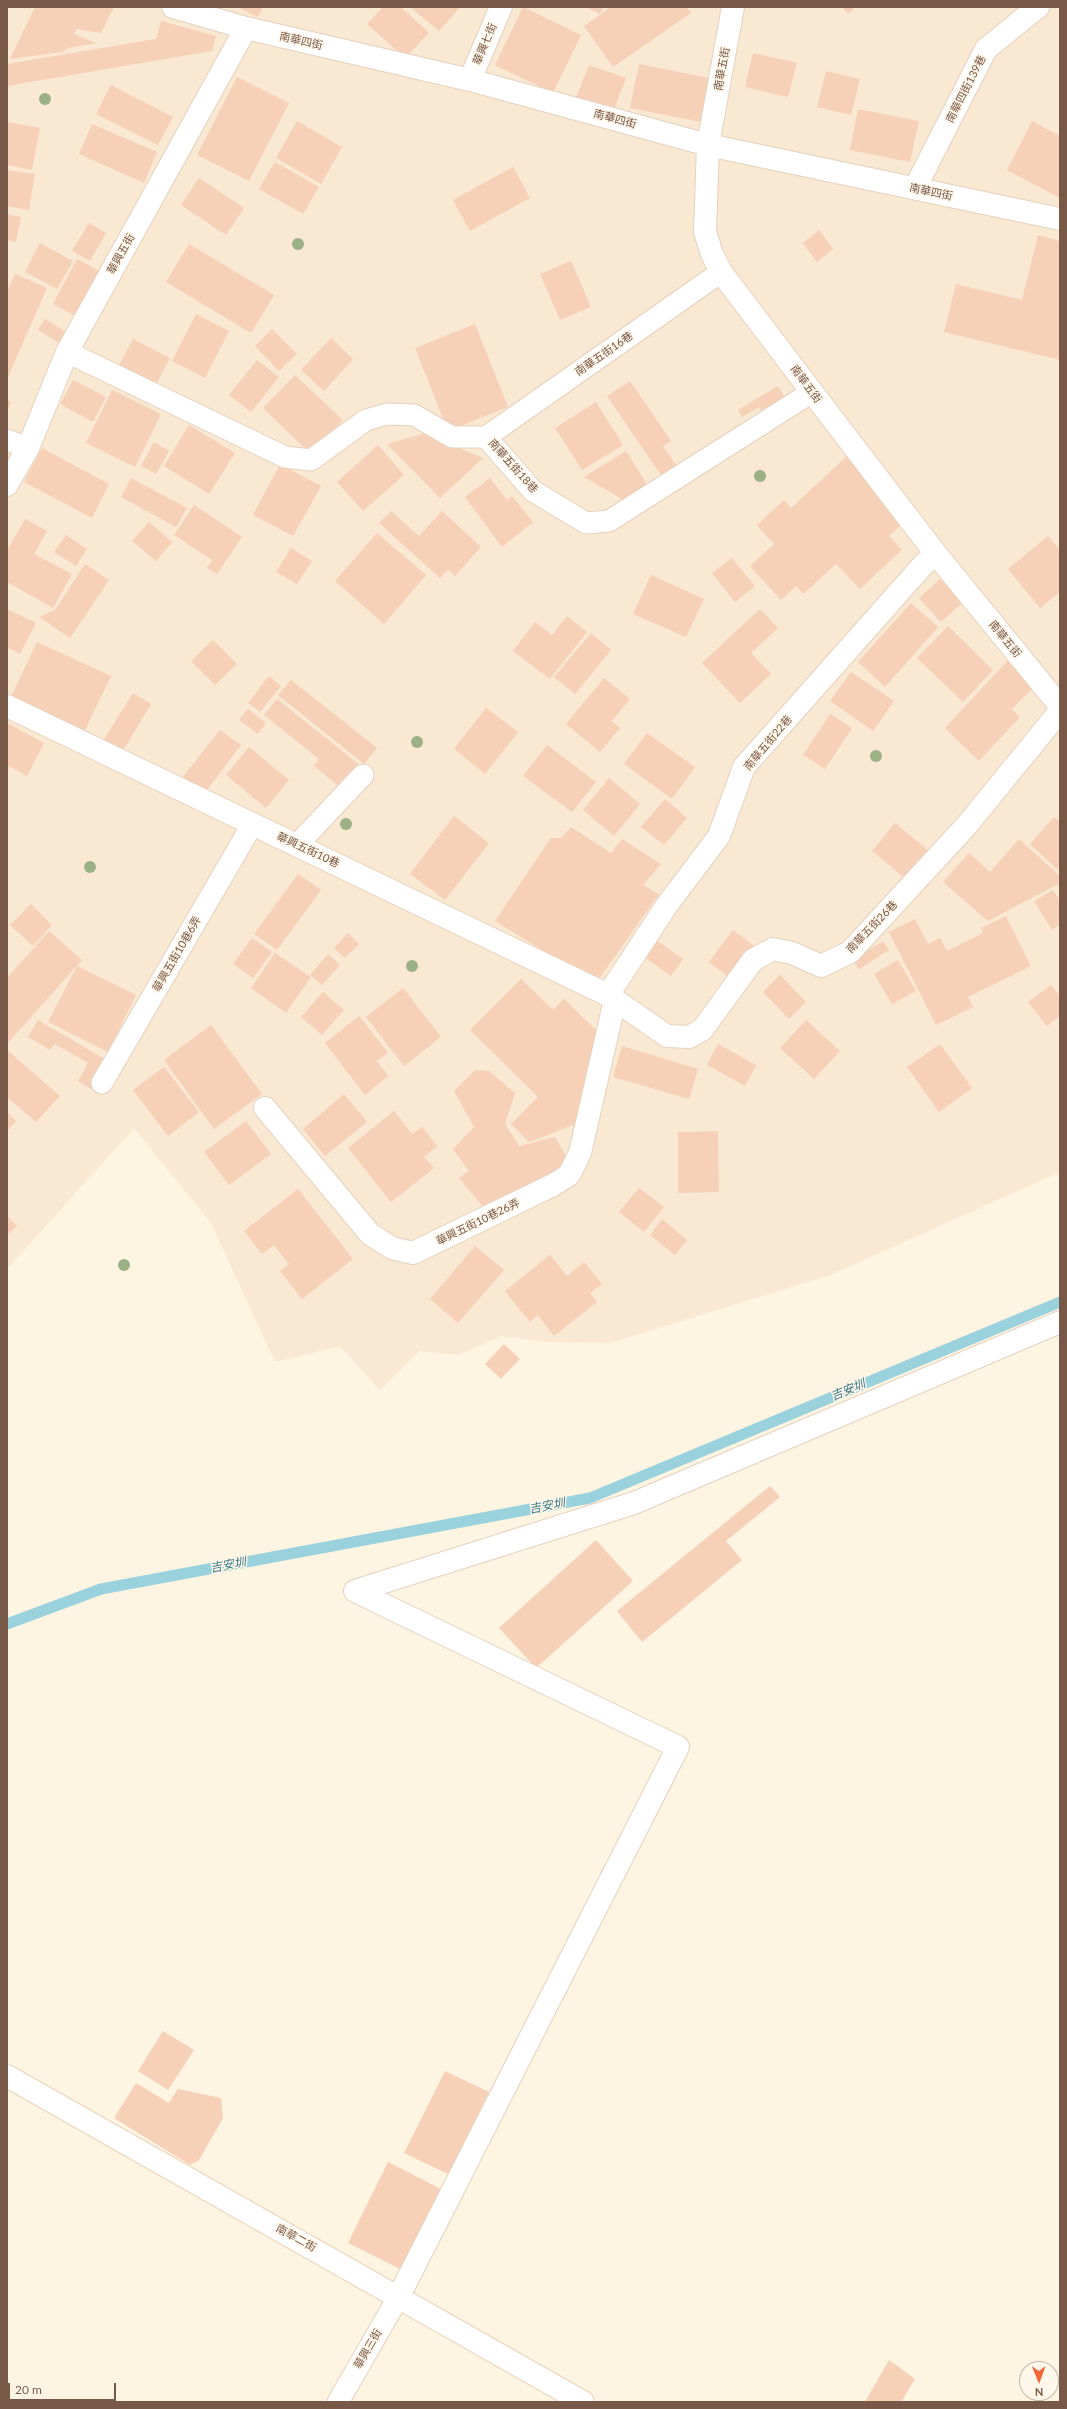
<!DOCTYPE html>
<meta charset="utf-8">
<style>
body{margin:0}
#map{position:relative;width:1067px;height:2409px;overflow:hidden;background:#fef4e2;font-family:Lato,sans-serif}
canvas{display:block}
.frame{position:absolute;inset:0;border:8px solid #785846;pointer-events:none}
.north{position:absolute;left:1019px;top:2361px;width:40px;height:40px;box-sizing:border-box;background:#fff7ea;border:1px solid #c9b7a8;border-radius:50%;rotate:179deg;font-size:11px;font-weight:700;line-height:16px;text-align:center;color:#785846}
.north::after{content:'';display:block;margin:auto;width:14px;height:18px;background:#f4663b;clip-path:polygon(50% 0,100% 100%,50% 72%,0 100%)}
.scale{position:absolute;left:8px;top:2383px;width:108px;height:18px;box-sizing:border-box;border:2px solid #785846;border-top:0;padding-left:5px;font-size:12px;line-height:14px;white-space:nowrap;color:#785846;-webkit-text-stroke:3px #fff7ea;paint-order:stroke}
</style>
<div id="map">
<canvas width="1067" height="2409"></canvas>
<div class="frame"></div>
<div class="north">N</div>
<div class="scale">20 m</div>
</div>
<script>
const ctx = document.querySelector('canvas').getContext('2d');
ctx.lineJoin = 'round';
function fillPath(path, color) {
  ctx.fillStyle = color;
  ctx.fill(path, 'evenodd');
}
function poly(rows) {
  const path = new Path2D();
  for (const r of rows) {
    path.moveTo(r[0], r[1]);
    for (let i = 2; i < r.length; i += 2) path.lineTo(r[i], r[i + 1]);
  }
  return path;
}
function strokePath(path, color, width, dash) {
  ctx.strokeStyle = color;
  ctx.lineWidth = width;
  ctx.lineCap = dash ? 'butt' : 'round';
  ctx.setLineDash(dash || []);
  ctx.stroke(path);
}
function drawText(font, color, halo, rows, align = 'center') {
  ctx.font = font + ' Lato,"Noto Sans TC",sans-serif';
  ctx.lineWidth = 3;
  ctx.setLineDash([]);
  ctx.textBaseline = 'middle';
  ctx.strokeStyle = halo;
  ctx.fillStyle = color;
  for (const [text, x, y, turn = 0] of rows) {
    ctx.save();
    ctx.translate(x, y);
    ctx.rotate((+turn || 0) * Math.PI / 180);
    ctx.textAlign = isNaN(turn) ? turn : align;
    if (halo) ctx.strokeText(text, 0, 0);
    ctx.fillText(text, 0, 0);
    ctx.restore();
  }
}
const residential = poly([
 [7,7,1060,7,1060,1172,830,1275,610,1343,547,1342,501,1336,458,1355,419,1351,380,1390,340,1346,275,1362,211,1223,134,1128,7,1269]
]);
const stream = poly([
 [7,1624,101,1589,590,1498,1060,1302]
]);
const building = poly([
 [35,7,114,7,101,33,77,29,74,34,96,43,69,48,62,52,10,59],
 [237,7,263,7,258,17],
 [383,7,401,7,429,33,405,58,367,24],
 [410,7,460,7,439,31],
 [523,7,581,35,553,93,495,65],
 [586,7,603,7,600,14],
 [611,7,687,7,691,13,613,67,584,26],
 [842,7,855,7,848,14],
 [161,21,216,36,212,51,7,86,7,64,156,39],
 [753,53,797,63,788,97,745,87],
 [639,64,709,78,701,122,630,108],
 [589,65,626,78,613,112,576,98],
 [826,71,860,79,851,115,817,107],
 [237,77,289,103,249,181,197,155],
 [111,85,173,117,158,145,96,114],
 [858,109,919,121,910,162,850,150],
 [297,121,342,147,321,184,276,158],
 [1032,121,1060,136,1060,198,1007,170],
 [7,122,40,128,32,170,7,165],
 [92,124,157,152,144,183,79,154],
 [275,162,319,187,303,214,259,189],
 [513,167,530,198,470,231,453,200],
 [7,170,35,174,29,210,7,206],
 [199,178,244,208,226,235,181,205],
 [7,214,21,217,16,242,7,240],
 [89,223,106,233,90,261,72,251],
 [819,230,833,249,817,262,803,243],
 [1038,235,1060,241,1060,360,944,332,956,284,1022,300],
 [40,243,73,261,57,289,25,272],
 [189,244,274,295,251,333,166,282],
 [77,259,105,274,81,319,53,304],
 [571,261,591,307,560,320,540,274],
 [15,274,47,288,7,379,7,291],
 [196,314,229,331,205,378,172,361],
 [45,319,71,335,64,346,38,330],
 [475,324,508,407,448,431,415,348],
 [272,329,297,354,279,371,255,346],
 [331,338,353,359,324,391,301,370],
 [133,339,170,358,153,390,116,371],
 [257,360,279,377,251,412,229,395],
 [295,375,343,420,311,454,263,408],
 [73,380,106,397,93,422,60,404],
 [630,381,671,441,663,446,678,468,663,478,607,396],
 [778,386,789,404,766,418,759,407,742,417,738,410],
 [112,390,161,414,135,467,86,443],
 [7,400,11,402,7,412],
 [596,402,623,445,582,470,555,428],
 [189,425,235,453,209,494,164,466],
 [423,434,483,458,440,498,387,444],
 [154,442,169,451,156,474,141,466],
 [378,445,404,475,363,511,337,482],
 [42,448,109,484,92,518,24,482],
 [626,451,649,488,627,502,584,477],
 [846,457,905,521,889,536,902,550,860,589,836,564,803,594,796,586,781,600,750,566,774,544,757,525,784,500,791,508],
 [280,464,321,486,293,536,253,515],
 [131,478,187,508,176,527,121,497],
 [490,478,507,500,512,496,533,522,502,547,465,497],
 [194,505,242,537,217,574,207,568,212,560,174,535],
 [391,511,419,536,442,511,481,547,455,576,448,570,440,578,379,523],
 [25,519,47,531,34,554,72,574,53,608,7,582,7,551],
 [149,522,172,542,156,561,132,541],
 [377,533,426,575,384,624,335,581],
 [66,535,87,549,76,566,54,552],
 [1048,536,1060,550,1060,592,1040,608,1008,569],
 [291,548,312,561,297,584,276,572],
 [732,558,755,586,735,602,712,573],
 [85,564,109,580,70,638,39,617,55,610],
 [651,575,704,599,686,637,633,614],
 [940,579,962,603,941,622,919,598],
 [911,603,938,627,885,687,858,662],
 [7,609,36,623,20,654,7,647],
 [760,609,778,628,751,653,771,674,740,703,702,663],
 [567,616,587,632,550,679,513,651,535,622,552,635],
 [948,626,993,670,963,702,917,658],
 [591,633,611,650,575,694,554,677],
 [213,640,237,664,215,685,191,661],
 [37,642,111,676,84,732,11,697],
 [1009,659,1036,685,1012,709,1020,717,979,761,945,728],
 [851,672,894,701,873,731,830,701],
 [269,676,281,686,260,712,248,703],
 [604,678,630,699,612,721,620,728,600,752,566,724],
 [291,680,377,748,364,764,278,695],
 [133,693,151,704,122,752,103,741],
 [277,699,362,767,344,790,314,766,319,759,264,715],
 [486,708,518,732,485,774,454,749],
 [248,709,266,723,258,734,239,720],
 [830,714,852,728,825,769,803,755],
 [7,723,44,743,27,776,7,765],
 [220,730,241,745,204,794,183,777],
 [647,733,695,767,672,799,624,764],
 [547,745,596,782,572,812,523,776],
 [249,747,289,780,266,808,226,775],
 [609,778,640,804,614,836,583,810],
 [665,799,687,818,664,845,641,827],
 [454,816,489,843,445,900,410,874],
 [1054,817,1060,822,1060,866,1057,869,1030,844],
 [895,823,929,851,906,879,872,851],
 [571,827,611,853,622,839,661,864,643,885,659,894,596,983,495,921,551,838,561,838],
 [1019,839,1060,876,1060,883,988,921,943,882,969,853,990,872],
 [298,874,321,890,277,950,254,934],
 [1053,890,1060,901,1060,924,1052,930,1034,901],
 [31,904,52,925,33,946,10,925],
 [1006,916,1031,966,968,997,973,1007,936,1025,889,932,915,919,928,944,940,938,947,951,983,933,981,928],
 [733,930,757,948,733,980,709,962],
 [49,931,82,960,7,1044,7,978],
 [348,933,359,944,345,958,334,948],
 [252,938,272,952,253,978,233,964],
 [655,939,683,959,671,976,643,956],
 [883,941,889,950,859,969,853,960],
 [275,953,311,977,286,1013,251,988],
 [328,954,340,965,322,985,310,975],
 [898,960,916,991,892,1004,874,974],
 [77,966,136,995,108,1052,48,1022],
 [780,975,806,1002,789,1019,763,992],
 [521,979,553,1010,564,999,602,1036,584,1121,529,1142,511,1124,538,1097,470,1030],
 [1051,985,1060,996,1060,1016,1047,1026,1028,1002],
 [403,988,441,1037,404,1066,366,1017],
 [323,992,344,1010,322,1035,301,1017],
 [359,1016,388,1053,377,1061,388,1076,365,1095,325,1043],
 [38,1020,108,1061,91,1089,78,1081,88,1063,55,1044,50,1050,28,1037],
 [806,1020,840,1051,814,1079,780,1048],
 [211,1025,262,1094,214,1129,164,1060],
 [718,1044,756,1065,745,1086,707,1065],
 [940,1044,972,1088,939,1112,907,1067],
 [622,1046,698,1069,689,1099,613,1077],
 [7,1050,60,1096,36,1122,7,1097],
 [164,1067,199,1112,168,1136,133,1090],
 [475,1070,489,1071,515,1093,505,1124,519,1146,555,1137,571,1165,485,1209,459,1178,469,1171,453,1149,474,1127,454,1091],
 [344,1094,367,1122,325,1156,303,1129],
 [394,1111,412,1134,422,1127,437,1146,424,1157,434,1168,391,1202,348,1148],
 [7,1112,16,1121,7,1131],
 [246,1121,271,1154,229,1185,204,1152],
 [718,1131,719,1192,678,1193,678,1132],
 [639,1188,664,1207,644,1232,619,1212],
 [298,1189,353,1259,302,1299,280,1271,289,1264,274,1245,262,1254,244,1231],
 [7,1216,17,1226,7,1235],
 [662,1219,687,1240,675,1255,650,1235],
 [475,1246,504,1270,458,1323,430,1299],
 [550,1255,567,1276,584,1262,602,1284,590,1293,597,1302,554,1336,538,1315,530,1322,505,1291],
 [504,1344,520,1359,501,1379,485,1364],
 [770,1486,780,1497,726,1541,742,1560,642,1642,617,1611],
 [596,1540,633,1581,536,1668,499,1628],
 [163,2031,194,2050,168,2090,138,2071],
 [445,2071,489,2092,448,2174,404,2153],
 [136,2083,169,2103,178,2089,221,2098,223,2118,199,2160,190,2165,114,2118],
 [388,2162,441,2189,400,2269,348,2243],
 [889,2360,915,2379,901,2402,865,2402]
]);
const lane = poly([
 [67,352,285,457,311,460,366,420,387,414,414,415,452,437,486,437,533,491,586,523,609,521,812,392],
 [486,437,721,272],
 [7,440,28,448],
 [297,845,363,775],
 [102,1083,252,825],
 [338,2402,399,2296]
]);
const street = poly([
 [173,7,246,28,470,80,708,145,1060,219],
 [733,7,708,145,705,232,712,254,721,272,812,392,936,554,1060,706],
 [470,80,501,7],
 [915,188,986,49,1038,7],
 [7,485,28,448,67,352,246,28],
 [7,706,608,995,667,1036,689,1037,702,1030,753,960,773,949,792,953,821,966,850,952,967,825,1060,711],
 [608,995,667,905,719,836,744,767,923,565,936,554],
 [265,1108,370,1234,392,1248,413,1253,553,1185,569,1175,580,1153,615,1000],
 [399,2296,678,1747,355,1591,634,1503,1060,1322]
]);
const secondary = poly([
 [7,2076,583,2402]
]);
const trees = [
 [45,99],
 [298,244],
 [760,476],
 [417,742],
 [876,756],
 [346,824],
 [90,867],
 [412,966],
 [124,1265]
];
const streetNames = [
 ["南華四街",301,41,13],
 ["華興七街",485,44,-67],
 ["南華五街",722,69,-80],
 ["南華四街139巷",966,89,-63],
 ["南華四街",615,119,15],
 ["南華四街",931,192,12],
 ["華興五街",121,254,-61],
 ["南華五街16巷",604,354,-35],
 ["南華五街",806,384,53],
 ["南華五街18巷",513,466,48],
 ["南華五街",1005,639,51],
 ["南華五街22巷",768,743,-50],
 ["華興五街10巷",308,850,25],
 ["南華五街26巷",872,927,-46],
 ["華興五街10巷6弄",177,954,-60],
 ["華興五街10巷26弄",478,1222,-26],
 ["南華二街",296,2238,29],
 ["華興三街",368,2349,-60]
];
const waterNames = [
 ["吉安圳",848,1390,-23],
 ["吉安圳",547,1506,-11],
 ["吉安圳",228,1565,-11]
];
fillPath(residential, '#f9e8d2');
strokePath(stream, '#99d1dc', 11);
fillPath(building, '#f6d1b7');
strokePath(lane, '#e5d1bf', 23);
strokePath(street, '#e5d1bf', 24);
strokePath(secondary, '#ebd3bc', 24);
strokePath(lane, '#fff', 21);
strokePath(street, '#fff', 22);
strokePath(secondary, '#fff', 22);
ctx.fillStyle = '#9cb186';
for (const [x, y] of trees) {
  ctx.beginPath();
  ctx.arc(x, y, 6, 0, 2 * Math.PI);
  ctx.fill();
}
drawText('11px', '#785846', '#fff7ea', streetNames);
drawText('italic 12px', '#3b7987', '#fff7ea', waterNames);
</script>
